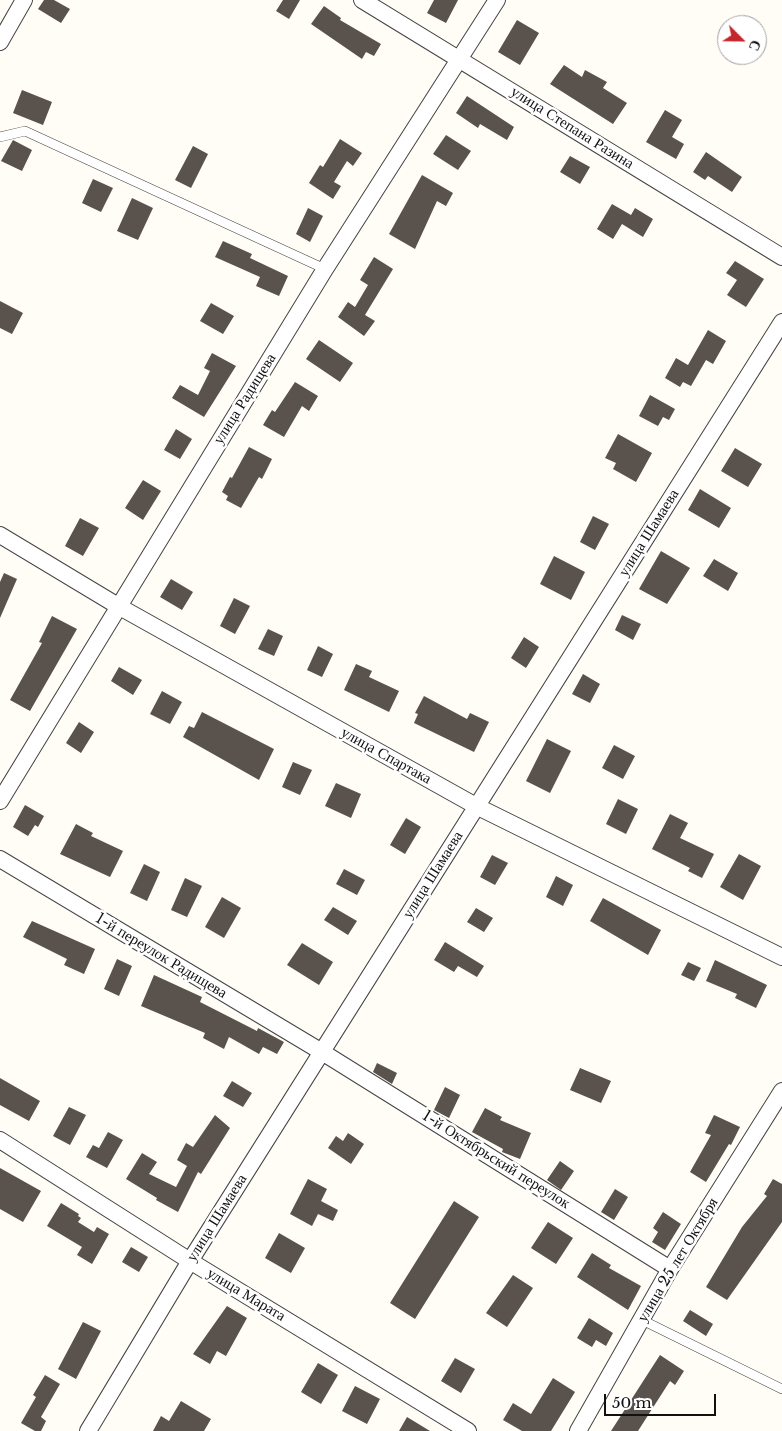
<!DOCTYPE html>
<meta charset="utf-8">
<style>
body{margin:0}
#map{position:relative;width:782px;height:1431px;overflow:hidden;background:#fffdf5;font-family:"Libre Baskerville",serif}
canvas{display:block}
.north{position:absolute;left:717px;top:15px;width:50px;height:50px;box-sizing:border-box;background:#fff;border:1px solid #a0a0a0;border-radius:50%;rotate:113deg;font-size:14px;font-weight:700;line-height:20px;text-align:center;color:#111}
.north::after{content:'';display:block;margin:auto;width:18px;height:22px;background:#c4262e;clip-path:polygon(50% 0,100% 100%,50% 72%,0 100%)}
.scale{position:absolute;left:604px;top:1394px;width:112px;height:22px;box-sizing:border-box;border:2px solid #111;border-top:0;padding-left:6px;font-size:15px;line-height:18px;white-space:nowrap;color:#111;-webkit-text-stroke:4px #fff;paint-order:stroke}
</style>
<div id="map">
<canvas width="782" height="1431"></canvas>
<div class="north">С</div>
<div class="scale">50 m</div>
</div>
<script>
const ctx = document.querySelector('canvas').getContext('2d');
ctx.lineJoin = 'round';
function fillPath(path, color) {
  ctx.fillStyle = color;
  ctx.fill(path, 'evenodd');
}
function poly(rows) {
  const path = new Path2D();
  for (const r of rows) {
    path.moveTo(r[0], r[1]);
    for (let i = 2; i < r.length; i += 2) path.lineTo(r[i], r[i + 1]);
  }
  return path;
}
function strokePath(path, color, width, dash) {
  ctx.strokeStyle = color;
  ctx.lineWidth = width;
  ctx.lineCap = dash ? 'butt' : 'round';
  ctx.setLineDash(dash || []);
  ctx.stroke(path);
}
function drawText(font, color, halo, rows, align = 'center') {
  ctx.font = font + ' "Libre Baskerville",serif';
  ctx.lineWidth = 5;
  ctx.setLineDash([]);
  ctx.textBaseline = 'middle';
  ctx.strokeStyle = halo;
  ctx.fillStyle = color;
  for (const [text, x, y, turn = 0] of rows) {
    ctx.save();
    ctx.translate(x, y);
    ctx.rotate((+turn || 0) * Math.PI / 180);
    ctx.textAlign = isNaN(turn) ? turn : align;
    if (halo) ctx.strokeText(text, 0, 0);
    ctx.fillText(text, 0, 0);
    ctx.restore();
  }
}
const building = poly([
 [44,0,54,0,70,9,61,23,38,9],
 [283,0,300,0,289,19,276,11],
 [434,0,458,0,446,23,427,13],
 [324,6,341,18,340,20,381,44,374,56,366,52,362,59,311,24],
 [517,20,539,33,520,65,498,52],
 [564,65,582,77,585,70,607,82,603,88,627,103,613,124,550,84],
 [22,90,52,102,43,125,13,113],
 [467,96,514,127,507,140,480,124,478,128,456,113],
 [665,110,682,120,672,137,684,144,676,159,646,142],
 [446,135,471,151,458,170,433,154],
 [340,139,362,153,353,166,347,161,334,182,341,186,333,199,309,183,320,165,323,167],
 [13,140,32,150,22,171,1,161],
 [193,146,208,154,191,188,175,180],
 [706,152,742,177,732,192,708,176,705,180,693,172],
 [570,156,590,167,580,184,560,172],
 [422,175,453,193,446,206,437,201,415,249,389,234],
 [93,179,113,188,101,212,82,203],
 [132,198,153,208,138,240,117,231],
 [612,204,631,215,635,208,653,219,643,237,622,224,613,239,597,229],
 [308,208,323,216,310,242,296,234],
 [223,241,252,254,250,258,288,276,279,296,256,286,260,277,215,257],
 [374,257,393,269,365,315,375,321,364,336,338,317,348,302,355,307,368,285,360,280],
 [735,261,764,279,746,307,727,295,737,280,726,273],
 [0,301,23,313,12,334,0,328],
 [211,303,234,316,223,334,200,321],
 [708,330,726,341,713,364,706,360,691,386,683,382,680,387,665,378,676,358,688,365],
 [319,340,353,363,340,382,306,359],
 [212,353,236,366,204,417,172,398,180,385,198,395,210,371,204,368],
 [295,382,318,396,309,411,302,406,284,437,263,425,272,410,275,412],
 [650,395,675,409,669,420,663,417,658,426,639,416],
 [176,429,192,439,180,459,164,450],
 [618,434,652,453,636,482,613,469,616,463,605,458],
 [249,447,272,459,262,479,259,477,241,508,226,500,228,496,222,492,230,477,232,478],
 [735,448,762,464,748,487,721,471],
 [143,480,161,491,143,520,125,508],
 [700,489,731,508,719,528,688,510],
 [593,516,609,524,595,550,580,542],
 [80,518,99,528,83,556,65,546],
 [661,551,690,568,667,604,639,589],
 [554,556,585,572,571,600,540,584],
 [714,559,738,573,728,591,703,576],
 [4,573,17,579,0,618,0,582],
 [171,579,193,592,182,610,160,597],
 [234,598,250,606,235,634,220,626],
 [622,615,641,624,633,640,615,630],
 [52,616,77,629,30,711,10,700,42,643,39,642],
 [268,629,283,636,274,656,258,649],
 [524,637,539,647,526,668,511,658],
 [318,646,333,654,322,677,307,670],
 [356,664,372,671,369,677,399,691,389,712,344,690],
 [119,667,142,680,133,695,111,681],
 [583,674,600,684,590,703,572,694],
 [162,691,182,702,170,724,150,714],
 [424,696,467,719,470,713,489,722,474,752,414,723,418,714,415,713],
 [202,712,274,749,259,780,183,737,189,726,194,728],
 [79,722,94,732,81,753,66,743],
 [547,739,571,751,550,793,526,781],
 [614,745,635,756,623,779,602,768],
 [293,762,312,770,300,795,282,787],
 [336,783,361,794,351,818,325,806],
 [618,799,638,809,626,834,606,824],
 [25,805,44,816,38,827,35,825,28,836,13,827],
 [670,814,688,823,680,838,714,854,702,878,688,871,690,868,652,849],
 [406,818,421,827,405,854,390,845],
 [76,824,93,833,91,836,123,851,110,877,60,854],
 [739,854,761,866,743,900,720,887],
 [492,855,508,863,495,885,480,877],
 [144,864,160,872,147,901,130,893],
 [344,869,365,880,357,895,336,884],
 [556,876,573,885,563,906,546,897],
 [185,878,202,886,187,917,171,910],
 [222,897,241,908,224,938,205,927],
 [603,898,661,930,648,955,590,921],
 [333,907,357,921,348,935,324,920],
 [476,908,493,918,484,932,467,922],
 [32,921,95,949,84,974,64,965,67,959,23,937],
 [445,942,484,966,477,977,458,966,454,972,434,960],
 [302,943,333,962,319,985,287,965],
 [117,959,132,966,119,996,104,989],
 [715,960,767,985,756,1008,735,998,737,994,706,981],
 [688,962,701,968,694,981,681,975],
 [154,975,202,997,200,1002,257,1031,258,1028,284,1042,277,1054,263,1047,259,1054,229,1037,224,1049,203,1038,205,1033,141,1006],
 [377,1063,397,1073,392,1084,373,1072],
 [580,1068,611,1081,601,1103,570,1090],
 [0,1078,40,1101,29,1121,0,1105],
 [232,1081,252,1093,243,1107,223,1096],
 [445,1087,460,1095,449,1118,434,1110],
 [69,1107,86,1115,70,1145,53,1136],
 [485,1108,502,1117,500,1120,531,1133,520,1159,502,1152,503,1149,472,1132],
 [215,1115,230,1128,201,1174,198,1172,178,1212,156,1200,157,1198,126,1179,142,1153,157,1162,149,1174,176,1187,187,1166,177,1160,186,1143,193,1147],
 [714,1115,740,1127,731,1145,729,1144,706,1182,690,1172,711,1135,705,1133],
 [108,1132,123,1140,107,1168,86,1157,93,1145,99,1148],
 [348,1133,364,1144,351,1164,328,1148,336,1136,343,1141],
 [560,1161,574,1171,561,1190,547,1180],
 [0,1168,41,1191,23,1222,0,1209],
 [308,1179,327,1189,321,1201,338,1210,333,1221,318,1214,312,1226,290,1214],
 [773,1179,782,1184,782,1222,727,1300,706,1287,742,1227,767,1196,764,1194],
 [615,1189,628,1197,614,1220,601,1212],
 [454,1201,479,1217,415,1319,390,1303],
 [61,1203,79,1214,78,1216,81,1218,78,1222,94,1232,97,1227,109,1234,92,1264,77,1255,82,1247,47,1226],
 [663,1212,681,1224,665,1250,652,1242,658,1232,653,1228],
 [548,1222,573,1238,556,1264,531,1248],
 [279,1233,305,1248,291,1273,265,1258],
 [131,1247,148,1257,139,1272,122,1262],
 [592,1253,611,1265,609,1268,641,1286,628,1310,577,1277],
 [513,1275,533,1288,507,1327,486,1313],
 [227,1306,247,1318,226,1356,217,1351,210,1364,193,1354],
 [690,1310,713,1324,706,1336,683,1321],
 [589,1318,613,1333,606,1346,596,1340,592,1347,577,1338],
 [83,1322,101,1331,76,1379,58,1369],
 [660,1355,684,1371,675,1385,670,1381,638,1431,611,1431],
 [455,1358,475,1369,461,1393,441,1381],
 [318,1363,338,1375,321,1404,301,1392],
 [45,1375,60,1384,41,1417,46,1421,41,1431,35,1431,21,1423,36,1397,33,1395],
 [553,1378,575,1392,551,1431,522,1431,503,1420,513,1403,531,1414],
 [355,1386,380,1399,367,1424,342,1411],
 [181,1401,211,1419,204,1431,153,1431,161,1416,169,1421],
 [407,1417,430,1431,399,1431]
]);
const lane = poly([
 [0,137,25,131,325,269],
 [642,1320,782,1389]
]);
const street = poly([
 [362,0,782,257],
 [0,42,24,0],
 [0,535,118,606,476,806,782,957],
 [0,801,325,269,497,0],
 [0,859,322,1052,670,1269],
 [0,1140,190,1261,468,1431],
 [88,1431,190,1261,782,322],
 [578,1431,670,1269,782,1091]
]);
const streetNames = [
 ["улица Степана Разина",572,128,32],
 ["улица Радищева",245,399,-58],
 ["улица Шамаева",649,533,-58],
 ["улица Спартака",386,756,29],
 ["улица Шамаева",433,875,-58],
 ["1-й переулок Радищева",161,956,31],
 ["1-й Октябрьский переулок",496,1160,32],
 ["улица Шамаева",217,1218,-58],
 ["улица 25 лет Октября",678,1260,-59],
 ["улица Марата",246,1295,31]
];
fillPath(building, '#5a524d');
strokePath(lane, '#444', 10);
strokePath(street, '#444', 18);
strokePath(lane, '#fff', 9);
strokePath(street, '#fff', 16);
drawText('15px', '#111', '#fff', streetNames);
</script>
